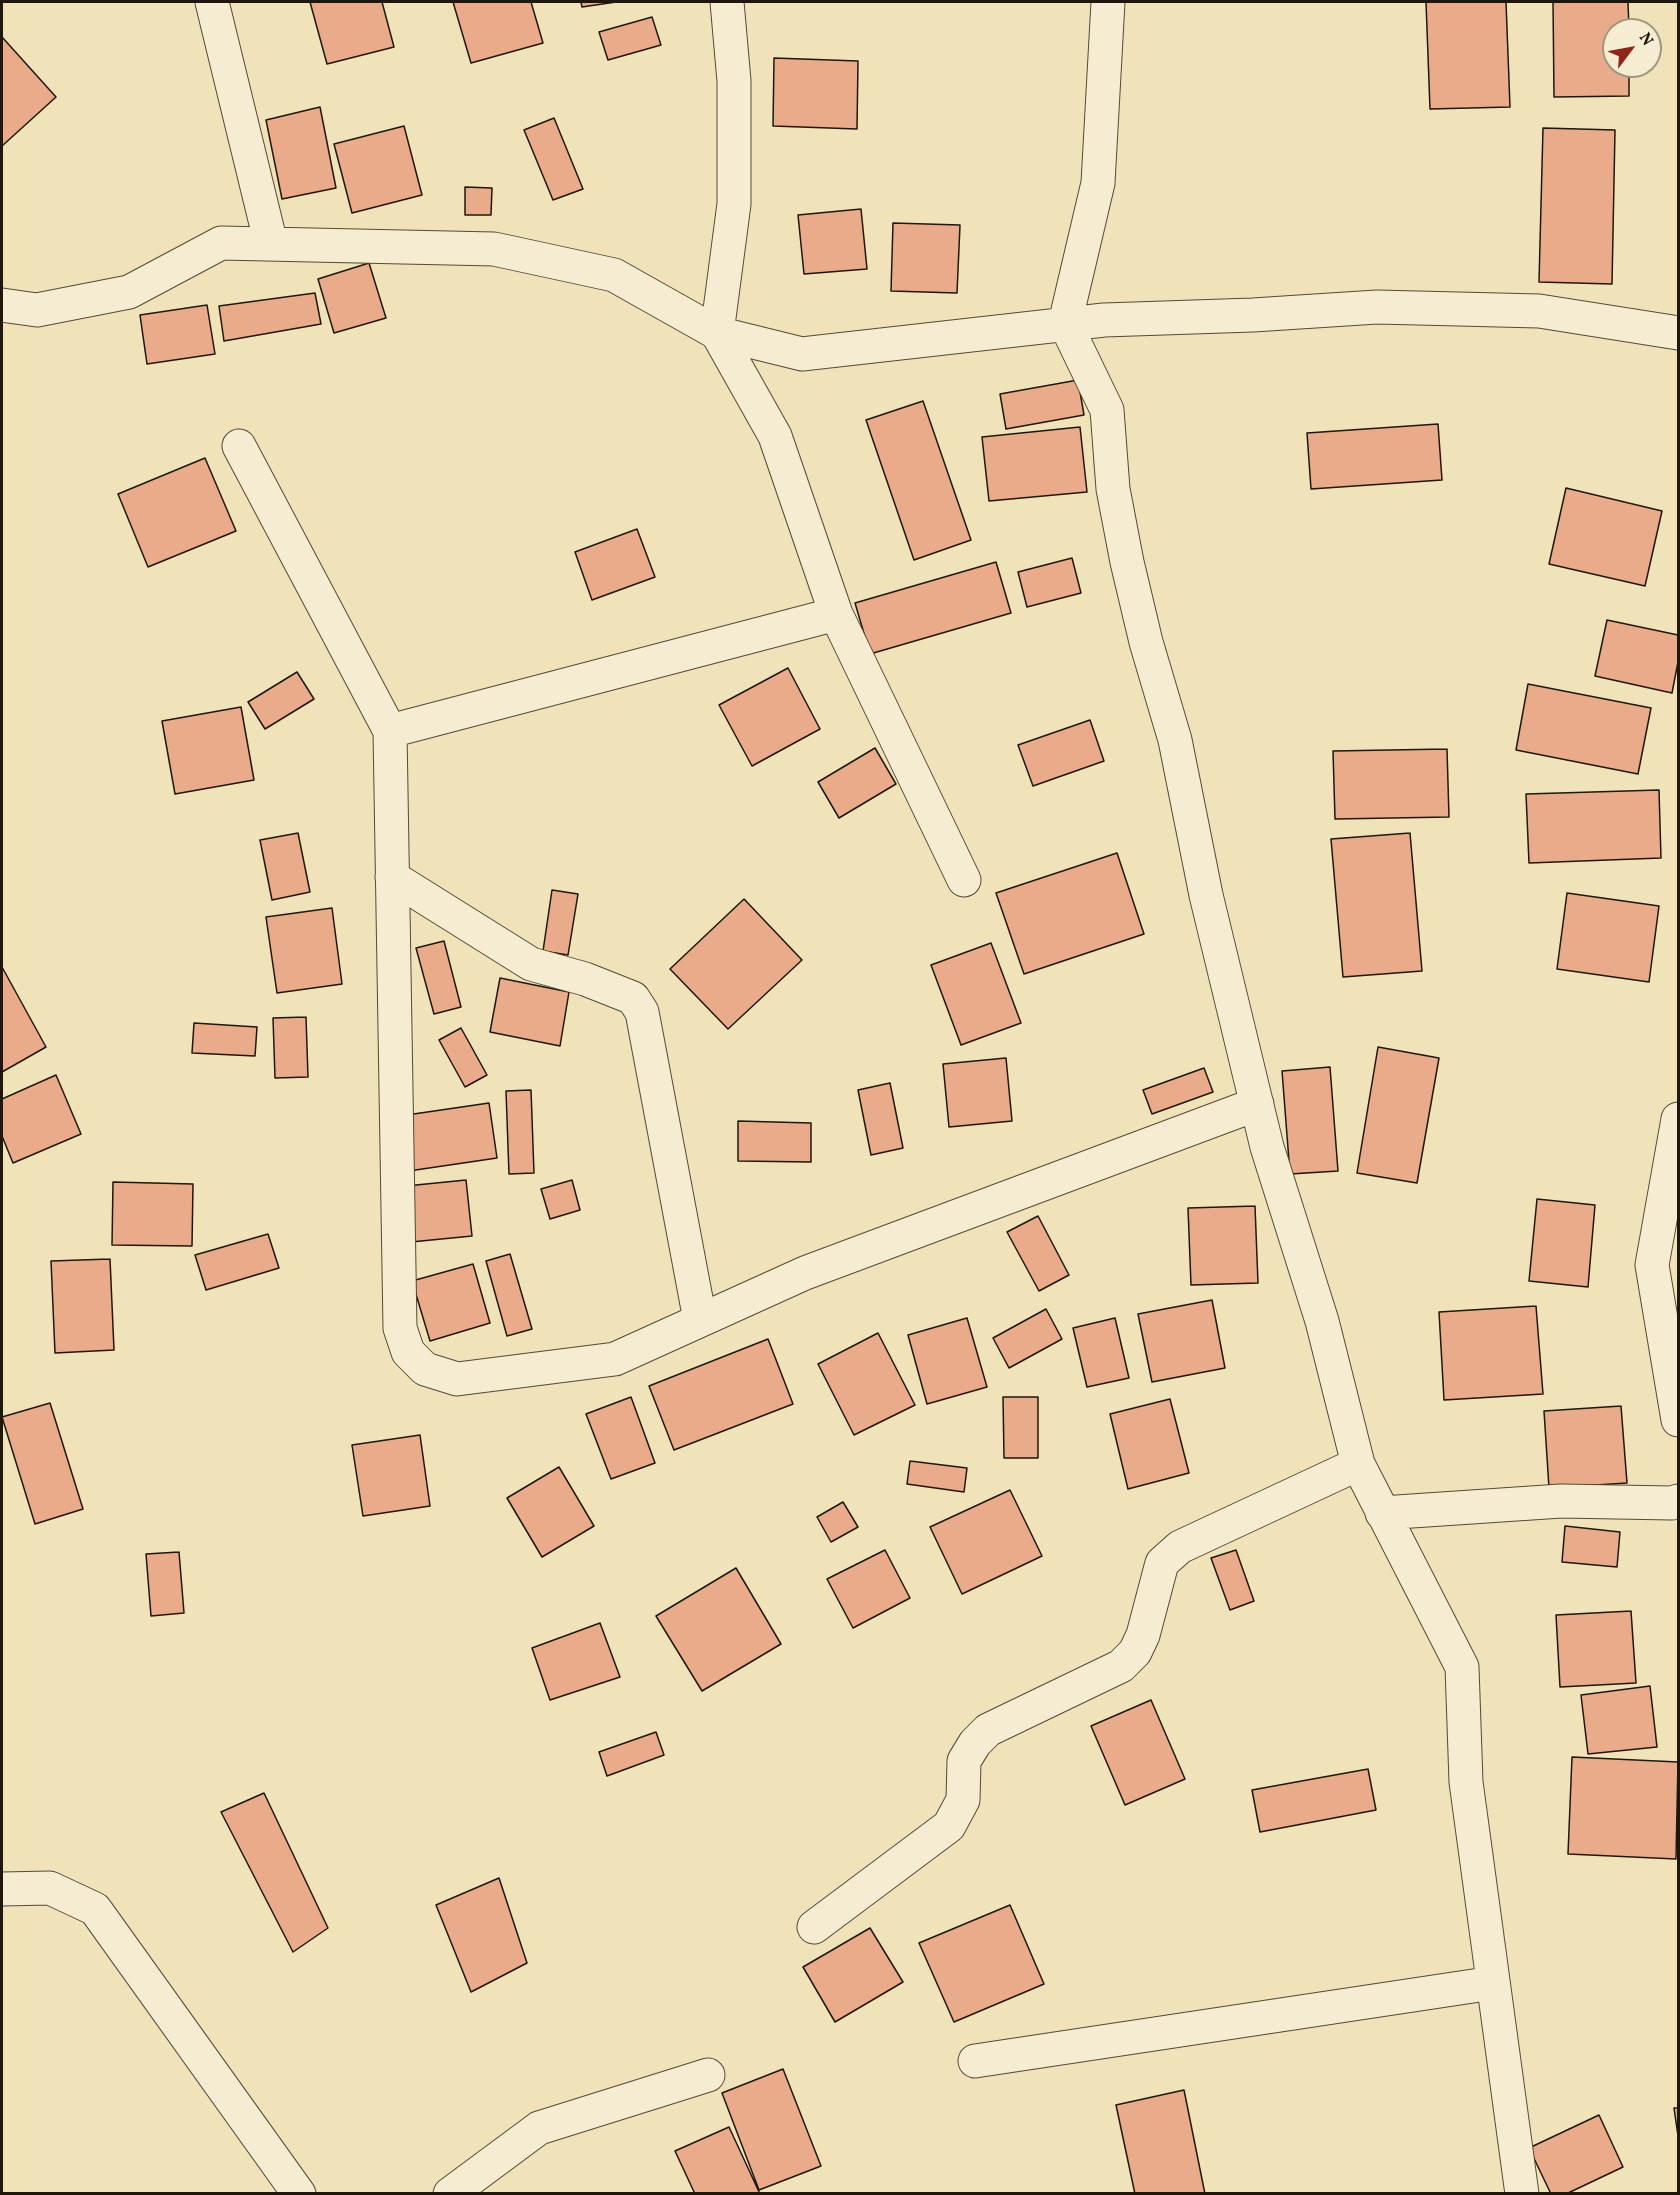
<!DOCTYPE html>
<style>
body{margin:0}
#map{position:relative;width:1680px;height:2195px;overflow:hidden;background:#f0e2b9;font-family:Vollkorn,serif}
canvas{display:block}
.frame{position:absolute;inset:0;border:3px solid #1f170c;pointer-events:none}
.north{position:absolute;left:1602px;top:18px;width:60px;height:60px;box-sizing:border-box;background:#f5ecd2;border:2px solid #9f9783;border-radius:50%;rotate:58deg;font-size:16px;font-weight:700;line-height:24px;text-align:center;color:#1f170c}
.north::after{content:'';display:block;margin:auto;width:21px;height:27px;background:#8f2418;clip-path:polygon(50% 0,100% 100%,50% 72%,0 100%)}
</style>
<div id="map">
<canvas width="1680" height="2195"></canvas>
<div class="frame"></div>
<div class="north">N</div>
</div>
<script>
const ctx = document.querySelector('canvas').getContext('2d');
ctx.lineJoin = 'round';
function fillPath(path, color) {
  ctx.fillStyle = color;
  ctx.fill(path, 'evenodd');
}
function poly(rows) {
  const path = new Path2D();
  for (const r of rows) {
    path.moveTo(r[0], r[1]);
    for (let i = 2; i < r.length; i += 2) path.lineTo(r[i], r[i + 1]);
  }
  return path;
}
function strokePath(path, color, width, dash) {
  ctx.strokeStyle = color;
  ctx.lineWidth = width;
  ctx.lineCap = dash ? 'butt' : 'round';
  ctx.setLineDash(dash || []);
  ctx.stroke(path);
}
const building = poly([
 [310,2,382,2,394,47,327,64,310,2],
 [453,2,531,2,543,43,471,63,453,2],
 [581,2,616,2,582,7,581,2],
 [1426,2,1506,2,1510,107,1430,109,1426,2],
 [1553,2,1628,2,1629,30,1614,30,1614,66,1629,66,1629,96,1554,97,1553,2],
 [652,17,661,45,608,60,599,32,652,17],
 [2,37,56,97,2,146,2,37],
 [774,58,858,61,857,129,773,126,774,58],
 [320,107,336,188,282,199,266,120,320,107],
 [554,118,583,189,553,200,524,130,554,118],
 [404,126,422,195,352,213,334,144,404,126],
 [1543,128,1615,130,1612,284,1539,282,1543,128],
 [465,187,492,188,491,215,465,215,465,187],
 [861,209,867,269,804,274,798,215,861,209],
 [893,223,960,225,957,293,891,291,893,223],
 [369,263,386,318,334,333,318,279,369,263],
 [315,293,321,324,224,341,219,306,315,293],
 [207,305,215,354,147,364,140,315,207,305],
 [1078,380,1084,415,1006,429,1000,394,1078,380],
 [923,401,971,540,914,560,866,420,923,401],
 [1438,424,1442,480,1311,489,1307,433,1438,424],
 [1080,427,1087,492,989,501,982,437,1080,427],
 [205,458,236,531,148,567,118,494,205,458],
 [1566,488,1662,511,1645,586,1549,564,1566,488],
 [637,529,655,577,592,600,575,552,637,529],
 [1072,558,1081,593,1027,607,1018,572,1072,558],
 [996,562,1011,613,870,654,855,603,996,562],
 [1607,620,1678,635,1678,662,1672,693,1595,676,1607,620],
 [788,668,820,729,752,766,719,705,788,668],
 [297,672,314,699,265,729,248,702,297,672],
 [1528,684,1651,708,1638,774,1516,750,1528,684],
 [241,707,254,780,175,794,162,721,241,707],
 [1090,720,1104,761,1033,786,1018,745,1090,720],
 [875,748,896,784,839,818,818,782,875,748],
 [1447,749,1449,817,1335,819,1333,751,1447,749],
 [1659,790,1661,858,1529,863,1526,794,1659,790],
 [298,833,310,892,272,900,260,840,298,833],
 [1410,833,1422,971,1343,977,1331,839,1410,833],
 [1117,853,1144,934,1024,974,996,893,1117,853],
 [552,890,578,894,568,955,543,951,552,890],
 [1567,893,1659,906,1649,982,1557,969,1567,893],
 [744,899,802,960,728,1029,670,969,744,899],
 [332,908,342,984,277,993,266,917,332,908],
 [444,941,461,1007,434,1014,416,948,444,941],
 [991,943,1021,1023,961,1045,931,965,991,943],
 [2,967,46,1047,2,1072,2,967],
 [500,978,569,992,560,1046,490,1032,500,978],
 [306,1017,308,1077,275,1078,273,1018,306,1017],
 [194,1023,257,1027,255,1056,192,1053,194,1023],
 [461,1028,487,1075,465,1087,439,1040,461,1028],
 [1378,1047,1439,1058,1417,1183,1357,1173,1378,1047],
 [1006,1058,1012,1121,949,1127,943,1064,1006,1058],
 [1330,1067,1338,1171,1290,1174,1282,1071,1330,1067],
 [1204,1068,1213,1092,1152,1114,1143,1090,1204,1068],
 [56,1075,81,1134,13,1163,2,1136,2,1099,56,1075],
 [890,1083,903,1148,871,1155,858,1090,890,1083],
 [531,1090,534,1173,509,1174,506,1091,531,1090],
 [489,1103,497,1158,402,1172,393,1117,489,1103],
 [738,1121,811,1123,811,1162,738,1161,738,1121],
 [466,1180,472,1236,411,1242,406,1186,466,1180],
 [572,1180,580,1210,550,1219,541,1189,572,1180],
 [113,1182,193,1184,192,1246,112,1245,113,1182],
 [1537,1199,1595,1205,1588,1287,1529,1281,1537,1199],
 [1255,1206,1258,1283,1191,1285,1188,1208,1255,1206],
 [1038,1216,1069,1275,1039,1291,1007,1232,1038,1216],
 [268,1234,279,1268,206,1290,195,1255,268,1234],
 [510,1254,532,1329,507,1336,486,1261,510,1254],
 [110,1259,114,1350,55,1353,51,1261,110,1259],
 [473,1264,490,1323,430,1341,412,1281,473,1264],
 [1212,1300,1225,1368,1152,1382,1138,1314,1212,1300],
 [1536,1306,1543,1394,1444,1400,1439,1312,1536,1306],
 [1046,1309,1062,1339,1009,1368,993,1338,1046,1309],
 [967,1318,987,1387,927,1404,908,1335,967,1318],
 [1115,1318,1129,1378,1087,1387,1073,1328,1115,1318],
 [878,1333,915,1405,854,1435,818,1364,878,1333],
 [768,1339,793,1404,674,1450,649,1386,768,1339],
 [631,1397,655,1463,611,1479,586,1414,631,1397],
 [1003,1397,1038,1397,1038,1458,1004,1458,1003,1397],
 [1170,1399,1189,1473,1128,1489,1110,1414,1170,1399],
 [50,1403,83,1509,35,1524,2,1417,50,1403],
 [1621,1406,1627,1483,1549,1488,1544,1411,1621,1406],
 [420,1435,430,1506,363,1516,352,1445,420,1435],
 [910,1461,967,1468,964,1492,907,1484,910,1461],
 [559,1467,594,1526,542,1557,507,1498,559,1467],
 [1010,1490,1042,1556,962,1594,930,1527,1010,1490],
 [843,1502,858,1527,831,1542,817,1517,843,1502],
 [1565,1526,1620,1532,1617,1567,1562,1562,1565,1526],
 [885,1550,910,1598,853,1628,827,1579,885,1550],
 [1236,1550,1254,1601,1230,1610,1211,1558,1236,1550],
 [179,1552,184,1613,151,1616,146,1554,179,1552],
 [736,1568,781,1644,702,1691,656,1616,736,1568],
 [1631,1611,1636,1683,1560,1687,1556,1615,1631,1611],
 [600,1623,620,1677,550,1700,532,1648,600,1623],
 [1650,1686,1657,1747,1588,1754,1581,1695,1650,1686],
 [1151,1700,1185,1779,1125,1805,1091,1726,1151,1700],
 [656,1732,664,1755,607,1776,599,1752,656,1732],
 [1572,1757,1678,1762,1676,1859,1568,1854,1572,1757],
 [1368,1769,1376,1810,1260,1832,1252,1790,1368,1769],
 [264,1793,328,1928,293,1952,221,1812,264,1793],
 [499,1878,527,1963,471,1992,436,1905,499,1878],
 [1010,1905,1044,1984,954,2022,919,1943,1010,1905],
 [870,1928,903,1982,835,2022,803,1967,870,1928],
 [783,2069,821,2166,759,2190,722,2093,783,2069],
 [1184,2090,1205,2194,1135,2194,1116,2105,1184,2090],
 [1674,2108,1678,2108,1678,2136,1674,2108],
 [1599,2115,1623,2167,1566,2194,1551,2194,1529,2148,1599,2115],
 [729,2127,760,2194,695,2194,675,2151,729,2127]
]);
const minor = poly([
 [212,2,271,244],
 [727,2,734,81,734,204,717,333,775,436,836,614,964,880],
 [1108,2,1098,183,1065,323,1107,410,1113,489,1127,562,1146,642,1175,740,1206,895,1267,1147,1322,1321,1358,1464,1462,1667,1466,1782,1522,2194],
 [2,305,37,310,129,292,221,243,494,249,614,275,717,333,802,354,1104,320,1253,315,1377,307,1539,311,1678,333],
 [239,446,390,731,400,1328,408,1352,425,1369,457,1379,615,1359,805,1273,1257,1104],
 [390,731,836,614],
 [392,877,531,964,585,979,633,998,642,1012,700,1320],
 [1678,1119,1652,1265,1678,1420],
 [1382,1513,1561,1501,1672,1503,1678,1501],
 [2,1889,50,1888,95,1909,299,2194],
 [814,1927,949,1826,963,1800,964,1761,975,1743,988,1730,1121,1666,1135,1652,1143,1635,1162,1563,1180,1547,1358,1464],
 [975,2061,1493,1983],
 [450,2194,539,2128,708,2075]
]);
fillPath(building, '#e9ab8a');
strokePath(building, '#1f170c', 1.5);
strokePath(minor, '#534a37', 35);
strokePath(minor, '#f5ecd2', 33);
</script>
